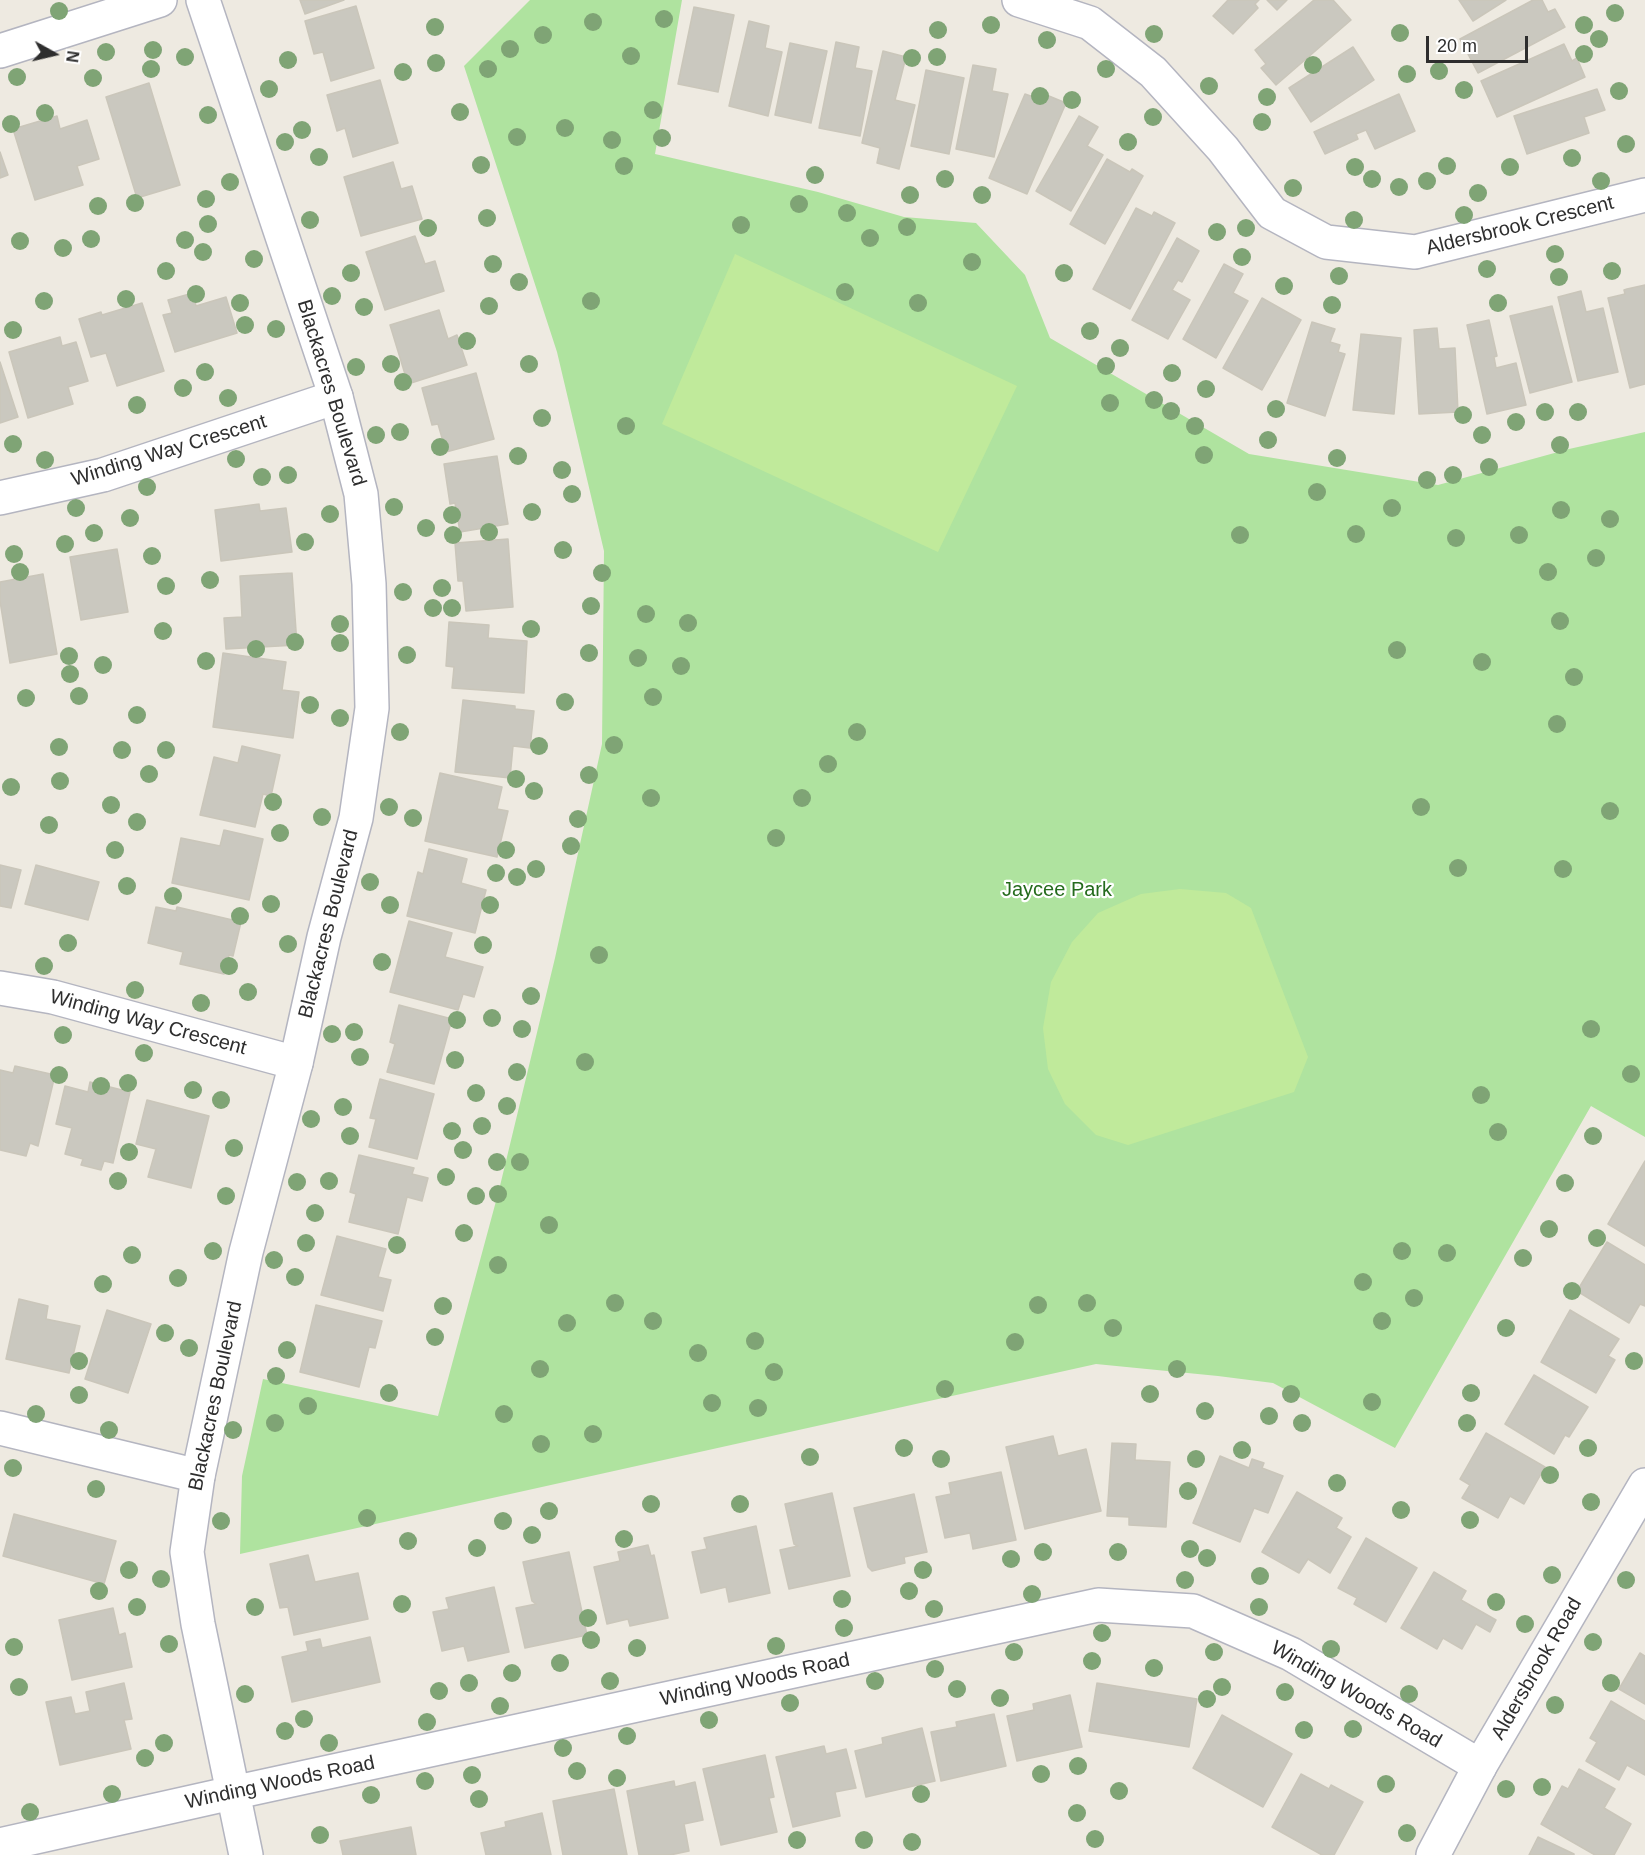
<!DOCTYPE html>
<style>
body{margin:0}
#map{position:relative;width:1645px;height:1855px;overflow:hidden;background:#eeeae1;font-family:Arial,sans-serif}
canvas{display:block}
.north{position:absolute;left:24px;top:24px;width:60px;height:60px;-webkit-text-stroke:4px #fff;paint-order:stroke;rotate:98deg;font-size:16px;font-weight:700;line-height:24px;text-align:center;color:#2e2e2e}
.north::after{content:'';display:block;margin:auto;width:21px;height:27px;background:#2e2e2e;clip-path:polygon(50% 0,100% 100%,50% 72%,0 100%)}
.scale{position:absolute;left:1426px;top:36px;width:102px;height:27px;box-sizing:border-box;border:3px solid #2e2e2e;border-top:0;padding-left:8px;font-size:18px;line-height:21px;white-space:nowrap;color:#2e2e2e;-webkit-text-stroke:4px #fff;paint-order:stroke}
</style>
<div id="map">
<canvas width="1645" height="1855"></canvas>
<div class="north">N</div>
<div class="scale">20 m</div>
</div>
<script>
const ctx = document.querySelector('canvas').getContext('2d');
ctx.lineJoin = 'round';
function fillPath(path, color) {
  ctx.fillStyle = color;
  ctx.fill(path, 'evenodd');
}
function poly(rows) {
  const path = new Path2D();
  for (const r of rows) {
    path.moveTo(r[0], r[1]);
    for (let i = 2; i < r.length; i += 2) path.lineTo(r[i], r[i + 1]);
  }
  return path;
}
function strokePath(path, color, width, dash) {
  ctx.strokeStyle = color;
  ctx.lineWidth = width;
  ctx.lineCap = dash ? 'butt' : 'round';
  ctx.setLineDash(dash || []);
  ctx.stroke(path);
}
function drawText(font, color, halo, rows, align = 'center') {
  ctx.font = font + ' Arial,sans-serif';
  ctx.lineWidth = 4.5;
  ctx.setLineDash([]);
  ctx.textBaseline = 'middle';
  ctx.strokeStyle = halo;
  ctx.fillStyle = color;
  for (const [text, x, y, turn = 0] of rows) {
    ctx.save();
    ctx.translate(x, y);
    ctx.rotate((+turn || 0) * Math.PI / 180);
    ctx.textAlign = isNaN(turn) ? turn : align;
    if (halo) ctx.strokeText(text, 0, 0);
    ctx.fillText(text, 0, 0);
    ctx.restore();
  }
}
const green = poly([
 [530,0,682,0,655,154,818,192,904,217,976,223,1025,275,1050,338,1249,454,1438,485,1569,449,1645,432,1645,1137,1591,1106,1395,1448,1273,1383,1218,1376,1096,1364,240,1554,242,1476,263,1379,438,1416,499,1190,555,958,602,744,604,551,557,352,464,66]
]);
const pitch = poly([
 [735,254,1017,386,938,552,662,424],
 [1180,889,1226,893,1251,908,1308,1057,1294,1092,1128,1145,1096,1135,1065,1104,1048,1069,1043,1028,1051,982,1072,942,1098,913,1141,894]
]);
const building = poly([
 [300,0,344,0,305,14,300,0],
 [1228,0,1259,0,1255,4,1258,8,1233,34,1213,16,1228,0],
 [1267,0,1287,0,1277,10,1267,0],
 [1314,0,1333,0,1351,20,1276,85,1261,68,1266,64,1255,50,1314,0],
 [1459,0,1506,0,1473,21,1459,0],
 [1533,0,1542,0,1548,12,1555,9,1565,27,1478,73,1460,39,1533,0],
 [356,6,374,68,331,81,323,52,314,54,305,21,356,6],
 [694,7,734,15,718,92,678,84,694,7],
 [749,21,769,26,765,48,782,52,768,116,729,106,749,21],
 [836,42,859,47,855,68,872,71,860,136,819,128,836,42],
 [790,43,827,51,811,123,775,115,790,43],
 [1564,44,1572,61,1577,58,1585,77,1497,117,1481,81,1564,44],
 [1353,47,1374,80,1311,122,1289,88,1353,47],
 [883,51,906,57,895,100,915,105,899,169,877,163,880,148,862,143,883,51],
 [973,65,996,69,992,91,1008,94,994,157,956,149,973,65],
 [926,70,964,78,949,154,911,146,926,70],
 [380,80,398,143,353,157,345,128,337,131,327,95,380,80],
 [149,83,180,185,137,198,106,97,149,83],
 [1597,89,1605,110,1584,117,1589,133,1527,154,1514,116,1597,89],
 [1025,94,1042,100,1044,94,1066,103,1027,194,989,178,1025,94],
 [1399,94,1415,131,1375,149,1366,130,1356,134,1358,139,1325,154,1314,132,1399,94],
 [57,116,60,129,87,120,99,159,77,166,83,185,35,200,13,129,57,116],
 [1079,116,1098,127,1087,146,1103,155,1071,211,1036,191,1079,116],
 [0,152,8,175,0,178,0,152],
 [1107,159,1130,172,1132,169,1143,176,1105,244,1070,224,1107,159],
 [393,162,401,189,412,186,422,219,361,236,344,177,393,162],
 [1136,208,1152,216,1154,212,1175,223,1130,309,1093,289,1136,208],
 [415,236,425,264,435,261,444,291,385,310,366,252,415,236],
 [1177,238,1199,251,1182,282,1178,280,1172,290,1190,300,1168,339,1132,320,1177,238],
 [1224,264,1243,274,1233,293,1248,301,1216,358,1183,339,1224,264],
 [1645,285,1645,384,1630,388,1608,298,1625,294,1624,290,1627,289,1645,285],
 [1581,291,1586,312,1603,308,1618,372,1578,381,1558,297,1581,291],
 [193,293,196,306,226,297,237,333,175,352,163,315,172,313,168,300,193,293],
 [1262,298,1301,320,1262,390,1223,368,1262,298],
 [142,303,164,371,117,386,106,353,91,357,79,319,101,312,102,315,142,303],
 [1552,306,1572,382,1530,393,1510,316,1552,306],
 [439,310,448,339,457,335,467,365,408,384,390,325,439,310],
 [1489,320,1497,356,1494,357,1496,368,1516,363,1526,405,1487,414,1467,325,1489,320],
 [1312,322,1335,329,1330,342,1340,345,1338,352,1345,354,1325,416,1287,403,1312,322],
 [1437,328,1439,349,1455,348,1458,412,1419,414,1414,330,1437,328],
 [1361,334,1401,338,1394,414,1353,410,1361,334],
 [60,337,62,346,76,342,88,381,68,387,73,404,28,418,9,352,60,337],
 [0,362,18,417,0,423,0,362],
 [476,373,494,439,446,452,438,424,432,425,422,388,476,373],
 [497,456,508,524,460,532,455,503,450,504,444,464,497,456],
 [259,504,260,511,286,508,292,552,221,561,215,510,259,504],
 [508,539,513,607,466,611,463,581,458,581,455,543,508,539],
 [117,549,128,612,81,620,70,557,117,549],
 [292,573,297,645,226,649,224,618,242,617,240,576,292,573],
 [43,574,57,654,10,663,0,601,0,582,43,574],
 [449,622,489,625,488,638,527,641,524,693,452,688,454,667,446,666,449,622],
 [223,653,286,662,282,690,299,692,293,738,213,727,223,653],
 [463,700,515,706,515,709,534,711,530,748,513,746,510,778,455,772,463,700],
 [242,746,280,755,271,796,263,794,255,827,200,815,214,757,238,763,242,746],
 [440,773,502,787,497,809,508,811,497,857,425,841,440,773],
 [224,830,263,839,249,900,172,883,181,838,220,846,224,830],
 [429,849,467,859,461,883,486,890,475,933,407,916,418,872,423,874,429,849],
 [0,865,21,870,11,908,0,906,0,865],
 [36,865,99,882,88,920,25,904,36,865],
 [156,907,176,911,177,907,241,922,233,956,229,955,224,974,180,964,183,952,148,943,156,907],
 [409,921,452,933,445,957,483,967,474,997,463,994,458,1010,390,992,409,921],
 [399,1005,452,1019,434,1084,387,1072,395,1044,390,1042,399,1005],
 [15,1066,55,1075,38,1146,30,1143,26,1156,0,1150,0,1070,13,1073,15,1066],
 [380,1079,434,1094,417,1159,369,1147,376,1119,370,1118,380,1079],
 [90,1082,130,1092,113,1163,104,1161,101,1170,81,1165,83,1159,65,1154,72,1128,56,1124,65,1086,88,1092,90,1082],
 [147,1100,209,1116,191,1188,148,1177,156,1149,136,1144,147,1100],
 [359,1155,414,1168,412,1174,428,1178,422,1201,407,1197,398,1234,349,1222,356,1194,350,1192,359,1155],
 [1645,1161,1645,1246,1608,1224,1645,1161],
 [337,1236,386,1249,378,1277,391,1280,383,1311,321,1295,337,1236],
 [1607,1242,1645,1265,1645,1306,1640,1304,1629,1323,1577,1291,1607,1242],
 [19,1299,48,1306,46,1319,80,1326,69,1373,6,1359,19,1299],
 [316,1305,382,1321,375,1348,369,1347,359,1387,300,1372,316,1305],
 [107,1310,151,1324,128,1393,85,1379,107,1310],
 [1570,1310,1619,1339,1608,1356,1615,1360,1596,1393,1541,1362,1570,1310],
 [1534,1375,1588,1407,1569,1437,1565,1435,1554,1454,1505,1424,1534,1375],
 [1486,1433,1545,1467,1524,1504,1510,1496,1498,1518,1462,1498,1470,1485,1460,1479,1486,1433],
 [1053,1436,1058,1456,1086,1449,1101,1511,1025,1529,1006,1447,1053,1436],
 [1112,1443,1136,1444,1135,1460,1170,1462,1166,1527,1129,1525,1129,1517,1107,1516,1112,1443],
 [1220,1456,1249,1468,1252,1459,1264,1463,1262,1468,1283,1476,1268,1513,1254,1508,1240,1542,1193,1523,1220,1456],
 [1001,1472,1016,1540,973,1549,970,1533,945,1538,936,1497,951,1494,949,1483,1001,1472],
 [1297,1492,1342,1518,1336,1528,1351,1537,1330,1573,1308,1559,1299,1573,1262,1552,1297,1492],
 [832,1493,850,1576,789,1589,780,1550,798,1546,794,1544,785,1504,832,1493],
 [914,1494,927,1552,904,1557,905,1563,872,1571,868,1567,854,1508,914,1494],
 [14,1514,116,1541,104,1584,3,1556,14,1514],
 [756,1526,770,1593,729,1602,726,1587,701,1593,692,1552,707,1549,704,1538,756,1526],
 [1366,1538,1417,1568,1386,1622,1354,1604,1357,1598,1338,1588,1366,1538],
 [648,1545,651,1556,654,1555,668,1618,630,1626,628,1619,607,1624,594,1567,620,1561,618,1552,648,1545],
 [569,1552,587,1635,525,1648,516,1608,536,1604,532,1601,523,1562,569,1552],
 [308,1555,315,1582,358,1573,368,1619,294,1635,288,1607,280,1608,270,1564,308,1555],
 [1434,1572,1466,1591,1461,1600,1496,1620,1490,1632,1476,1624,1462,1649,1443,1638,1437,1649,1401,1628,1434,1572],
 [494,1587,509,1652,468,1661,464,1646,442,1651,433,1612,449,1609,446,1598,494,1587],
 [113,1608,119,1635,125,1633,132,1667,72,1680,59,1620,113,1608],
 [370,1637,380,1682,292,1702,282,1657,308,1651,306,1642,320,1639,322,1648,370,1637],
 [1640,1653,1645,1656,1645,1704,1619,1689,1640,1653],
 [124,1683,132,1719,124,1720,131,1749,60,1765,46,1702,71,1697,75,1714,90,1711,86,1692,124,1683],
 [1097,1683,1197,1699,1189,1747,1089,1731,1097,1683],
 [1070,1695,1082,1747,1017,1761,1007,1716,1034,1710,1033,1704,1070,1695],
 [1611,1701,1645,1721,1645,1775,1627,1765,1619,1780,1586,1761,1597,1742,1590,1738,1611,1701],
 [994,1714,1006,1766,941,1781,931,1732,957,1727,956,1722,994,1714],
 [1222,1715,1292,1754,1263,1807,1193,1768,1222,1715],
 [922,1728,935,1781,866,1797,855,1751,883,1744,882,1738,922,1728],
 [824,1746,826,1754,846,1749,856,1788,835,1792,840,1816,793,1827,776,1757,824,1746],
 [765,1755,774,1797,769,1798,777,1832,721,1845,703,1769,765,1755],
 [1579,1769,1615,1789,1604,1808,1631,1824,1614,1855,1595,1855,1541,1824,1562,1786,1568,1789,1579,1769],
 [1301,1774,1329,1789,1331,1785,1363,1802,1334,1855,1322,1855,1272,1827,1301,1774],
 [674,1781,675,1787,695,1782,703,1820,684,1824,689,1851,670,1855,639,1855,627,1791,674,1781],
 [614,1789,627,1855,563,1855,553,1801,614,1789],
 [542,1813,551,1855,486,1855,481,1833,506,1827,505,1822,542,1813],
 [411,1827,416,1855,343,1855,340,1841,411,1827],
 [1538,1837,1574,1854,1574,1855,1529,1855,1538,1837]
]);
const street = poly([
 [1019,0,1090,23,1153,72,1223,149,1272,213,1326,242,1415,252,1645,195],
 [0,51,160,0],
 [0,498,103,475,336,397],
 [0,988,53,997,296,1063],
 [0,1428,198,1476],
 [0,1845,232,1793,1098,1605,1193,1611,1291,1654,1480,1766]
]);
const secondary = poly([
 [203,0,336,397,361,494,369,584,372,708,356,818,324,937,296,1063,246,1252,198,1476,187,1552,198,1624,246,1855],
 [1433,1855,1480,1766,1645,1485]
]);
const trees = [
 [59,11],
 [1615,13],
 [664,19],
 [593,22],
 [991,25],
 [1584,25],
 [435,27],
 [938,30],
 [1400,33],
 [1154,34],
 [543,35],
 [1599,39],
 [1047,40],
 [510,49],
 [153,50],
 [106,52],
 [1584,54],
 [631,56],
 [185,57],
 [937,57],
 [912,58],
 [288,60],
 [436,63],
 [1313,65],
 [151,69],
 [488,69],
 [1106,69],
 [1439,71],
 [403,72],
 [1407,74],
 [17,77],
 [93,78],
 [1209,86],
 [269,89],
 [1464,90],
 [1619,91],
 [1040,96],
 [1267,97],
 [1072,100],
 [653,110],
 [460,112],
 [45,113],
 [208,115],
 [1153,117],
 [1262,122],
 [11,124],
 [565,128],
 [302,130],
 [517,137],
 [662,138],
 [612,140],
 [285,142],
 [1128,142],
 [1626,144],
 [319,157],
 [1572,158],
 [481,165],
 [624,166],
 [1447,166],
 [1355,167],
 [1510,167],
 [815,175],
 [945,179],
 [1372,179],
 [1427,181],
 [1601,181],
 [230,182],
 [1399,187],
 [1293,188],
 [1478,193],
 [910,195],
 [982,195],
 [206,199],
 [135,203],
 [799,204],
 [98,206],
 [847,213],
 [1464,215],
 [487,218],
 [310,220],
 [1354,220],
 [208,224],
 [741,225],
 [907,227],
 [428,228],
 [1246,228],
 [1217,232],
 [870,238],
 [91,239],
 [185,240],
 [20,241],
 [63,248],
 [203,252],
 [1555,254],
 [1242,257],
 [254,259],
 [972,262],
 [493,264],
 [1487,269],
 [166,271],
 [1612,271],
 [351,273],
 [1064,273],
 [1339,276],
 [1559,277],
 [519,282],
 [1284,286],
 [845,292],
 [196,294],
 [332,296],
 [126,299],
 [44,301],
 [591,301],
 [240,303],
 [918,303],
 [1498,303],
 [1332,305],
 [489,306],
 [364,307],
 [245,325],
 [276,329],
 [13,330],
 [1090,331],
 [467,341],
 [1120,348],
 [391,364],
 [529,364],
 [1106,366],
 [356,367],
 [205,372],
 [1172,373],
 [403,382],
 [183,388],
 [1206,389],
 [228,398],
 [1154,400],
 [1110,403],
 [137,405],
 [1276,409],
 [1171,411],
 [1545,412],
 [1578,412],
 [1463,415],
 [542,418],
 [1516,422],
 [626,426],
 [1195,426],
 [400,432],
 [376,435],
 [1482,435],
 [1268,440],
 [13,444],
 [1560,445],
 [440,447],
 [1204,455],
 [518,456],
 [1337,458],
 [236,459],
 [45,460],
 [1489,467],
 [562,470],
 [288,475],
 [1453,475],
 [262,477],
 [1427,480],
 [147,487],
 [1317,492],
 [572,494],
 [394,507],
 [76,508],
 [1392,508],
 [1561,510],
 [532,512],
 [330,514],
 [452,515],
 [130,518],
 [1610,519],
 [426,528],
 [489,532],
 [94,533],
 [1356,534],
 [453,535],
 [1240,535],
 [1519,535],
 [1456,538],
 [305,542],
 [65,544],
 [563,550],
 [14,554],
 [152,556],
 [1596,558],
 [20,572],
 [1548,572],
 [602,573],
 [210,580],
 [166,586],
 [442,588],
 [403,592],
 [591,606],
 [433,608],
 [452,608],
 [646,614],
 [1560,621],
 [688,623],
 [340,624],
 [531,629],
 [163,631],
 [295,642],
 [340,643],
 [256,649],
 [1397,650],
 [589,653],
 [407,655],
 [69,656],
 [638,658],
 [206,661],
 [1482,662],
 [103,665],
 [681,666],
 [70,674],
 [1574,677],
 [79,696],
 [653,697],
 [26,698],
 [565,702],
 [310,705],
 [137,715],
 [340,718],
 [1557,724],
 [400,732],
 [857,732],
 [614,745],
 [539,746],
 [59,747],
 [122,750],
 [166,750],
 [828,764],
 [149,774],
 [589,775],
 [516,779],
 [60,781],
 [11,787],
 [534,791],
 [651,798],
 [802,798],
 [273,802],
 [111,805],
 [389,807],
 [1421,807],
 [1610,811],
 [322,817],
 [413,818],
 [578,819],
 [137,822],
 [49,825],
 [280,833],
 [776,838],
 [571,846],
 [115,850],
 [506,850],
 [1458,868],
 [536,869],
 [1563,869],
 [496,873],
 [517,877],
 [370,882],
 [127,886],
 [173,896],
 [271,904],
 [390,905],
 [490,905],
 [240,916],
 [68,943],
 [288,944],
 [483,945],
 [599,955],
 [382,962],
 [44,966],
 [229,966],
 [135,990],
 [248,992],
 [531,996],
 [201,1003],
 [492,1018],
 [457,1020],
 [522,1029],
 [1591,1029],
 [354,1032],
 [332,1034],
 [63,1035],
 [144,1053],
 [360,1057],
 [455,1060],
 [585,1062],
 [517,1072],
 [1631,1074],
 [59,1075],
 [128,1083],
 [101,1086],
 [193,1090],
 [476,1093],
 [1481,1095],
 [221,1100],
 [507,1106],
 [343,1107],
 [311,1119],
 [482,1126],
 [452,1131],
 [1498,1132],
 [350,1136],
 [1593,1136],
 [234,1148],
 [463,1150],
 [129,1152],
 [497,1162],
 [520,1162],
 [446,1177],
 [118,1181],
 [329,1181],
 [297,1182],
 [1565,1183],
 [498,1194],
 [226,1196],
 [476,1196],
 [315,1213],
 [549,1225],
 [1549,1229],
 [464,1233],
 [1597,1238],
 [306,1243],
 [397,1245],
 [213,1251],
 [1402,1251],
 [1447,1253],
 [132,1255],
 [1523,1258],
 [274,1260],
 [498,1265],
 [295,1277],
 [178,1278],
 [1363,1282],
 [103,1284],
 [1572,1291],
 [1414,1298],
 [615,1303],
 [1087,1303],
 [1038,1305],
 [443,1306],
 [653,1321],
 [1382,1321],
 [567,1323],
 [1113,1328],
 [1506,1328],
 [165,1333],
 [435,1337],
 [755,1341],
 [1015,1342],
 [189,1348],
 [287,1350],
 [698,1353],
 [79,1361],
 [1634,1361],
 [540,1369],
 [1177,1369],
 [774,1372],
 [276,1376],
 [945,1389],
 [389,1393],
 [1471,1393],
 [1150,1394],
 [1291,1394],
 [79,1395],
 [1372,1402],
 [712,1403],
 [308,1406],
 [758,1408],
 [1205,1411],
 [36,1414],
 [504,1414],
 [1269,1416],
 [275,1423],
 [1302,1423],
 [1467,1423],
 [109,1430],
 [233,1430],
 [593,1434],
 [541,1444],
 [904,1448],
 [1588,1448],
 [1242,1450],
 [810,1457],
 [941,1459],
 [1196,1459],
 [13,1468],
 [1550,1475],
 [1337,1483],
 [96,1489],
 [1188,1491],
 [1591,1502],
 [651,1504],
 [740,1504],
 [1401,1510],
 [549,1511],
 [367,1518],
 [1470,1520],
 [221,1521],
 [503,1521],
 [532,1535],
 [624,1539],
 [408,1541],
 [477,1548],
 [1190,1549],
 [1043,1552],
 [1118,1552],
 [1207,1558],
 [1011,1559],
 [129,1570],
 [923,1570],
 [1552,1575],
 [1260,1576],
 [161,1579],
 [1185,1580],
 [1626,1580],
 [99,1591],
 [909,1591],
 [1032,1594],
 [842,1599],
 [1496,1602],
 [402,1604],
 [137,1607],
 [255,1607],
 [1259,1607],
 [934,1609],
 [588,1618],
 [1525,1624],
 [844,1628],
 [1102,1633],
 [591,1640],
 [1593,1642],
 [169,1644],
 [776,1646],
 [14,1647],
 [637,1648],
 [1331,1649],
 [1014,1652],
 [1214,1652],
 [1092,1661],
 [560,1663],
 [1154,1668],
 [935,1669],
 [512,1673],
 [610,1681],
 [875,1681],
 [469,1683],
 [1611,1683],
 [19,1687],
 [1222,1687],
 [957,1689],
 [439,1691],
 [1285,1692],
 [245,1694],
 [1409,1694],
 [1000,1698],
 [1207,1699],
 [790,1703],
 [1555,1705],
 [500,1706],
 [304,1719],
 [709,1720],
 [427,1722],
 [1353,1729],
 [1304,1730],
 [285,1731],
 [627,1736],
 [164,1743],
 [329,1743],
 [563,1748],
 [145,1758],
 [1078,1766],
 [577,1771],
 [1041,1774],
 [472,1775],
 [617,1778],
 [425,1781],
 [1386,1784],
 [1542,1787],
 [1506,1789],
 [1119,1791],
 [112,1794],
 [921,1794],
 [371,1795],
 [479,1799],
 [30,1812],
 [1077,1813],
 [1407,1833],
 [320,1835],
 [1095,1839],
 [797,1840],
 [864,1840],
 [912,1842]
];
const streetNames = [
 ["Aldersbrook Crescent",1520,226,-14],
 ["Blackacres Boulevard",331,393,73],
 ["Winding Way Crescent",169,451,-17],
 ["Blackacres Boulevard",329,924,-76],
 ["Winding Way Crescent",148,1023,15],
 ["Blackacres Boulevard",216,1396,-78],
 ["Aldersbrook Road",1537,1669,-60],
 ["Winding Woods Road",755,1680,-12],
 ["Winding Woods Road",1356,1695,30],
 ["Winding Woods Road",280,1783,-12]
];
const parkNames = [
 ["Jaycee Park",1057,890]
];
fillPath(green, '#afe39f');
fillPath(pitch, '#c0ea9b');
fillPath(building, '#cac8bf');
strokePath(building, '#cac6ba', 1.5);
strokePath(street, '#b4b5c0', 36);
strokePath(secondary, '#b4b5c0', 36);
strokePath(street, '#fff', 33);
strokePath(secondary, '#fff', 33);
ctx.fillStyle = '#7fa475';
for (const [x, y] of trees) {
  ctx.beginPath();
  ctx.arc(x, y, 9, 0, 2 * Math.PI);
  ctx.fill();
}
drawText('20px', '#2e2e2e', '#fff', streetNames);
drawText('20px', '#256b1d', '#fff', parkNames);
</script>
